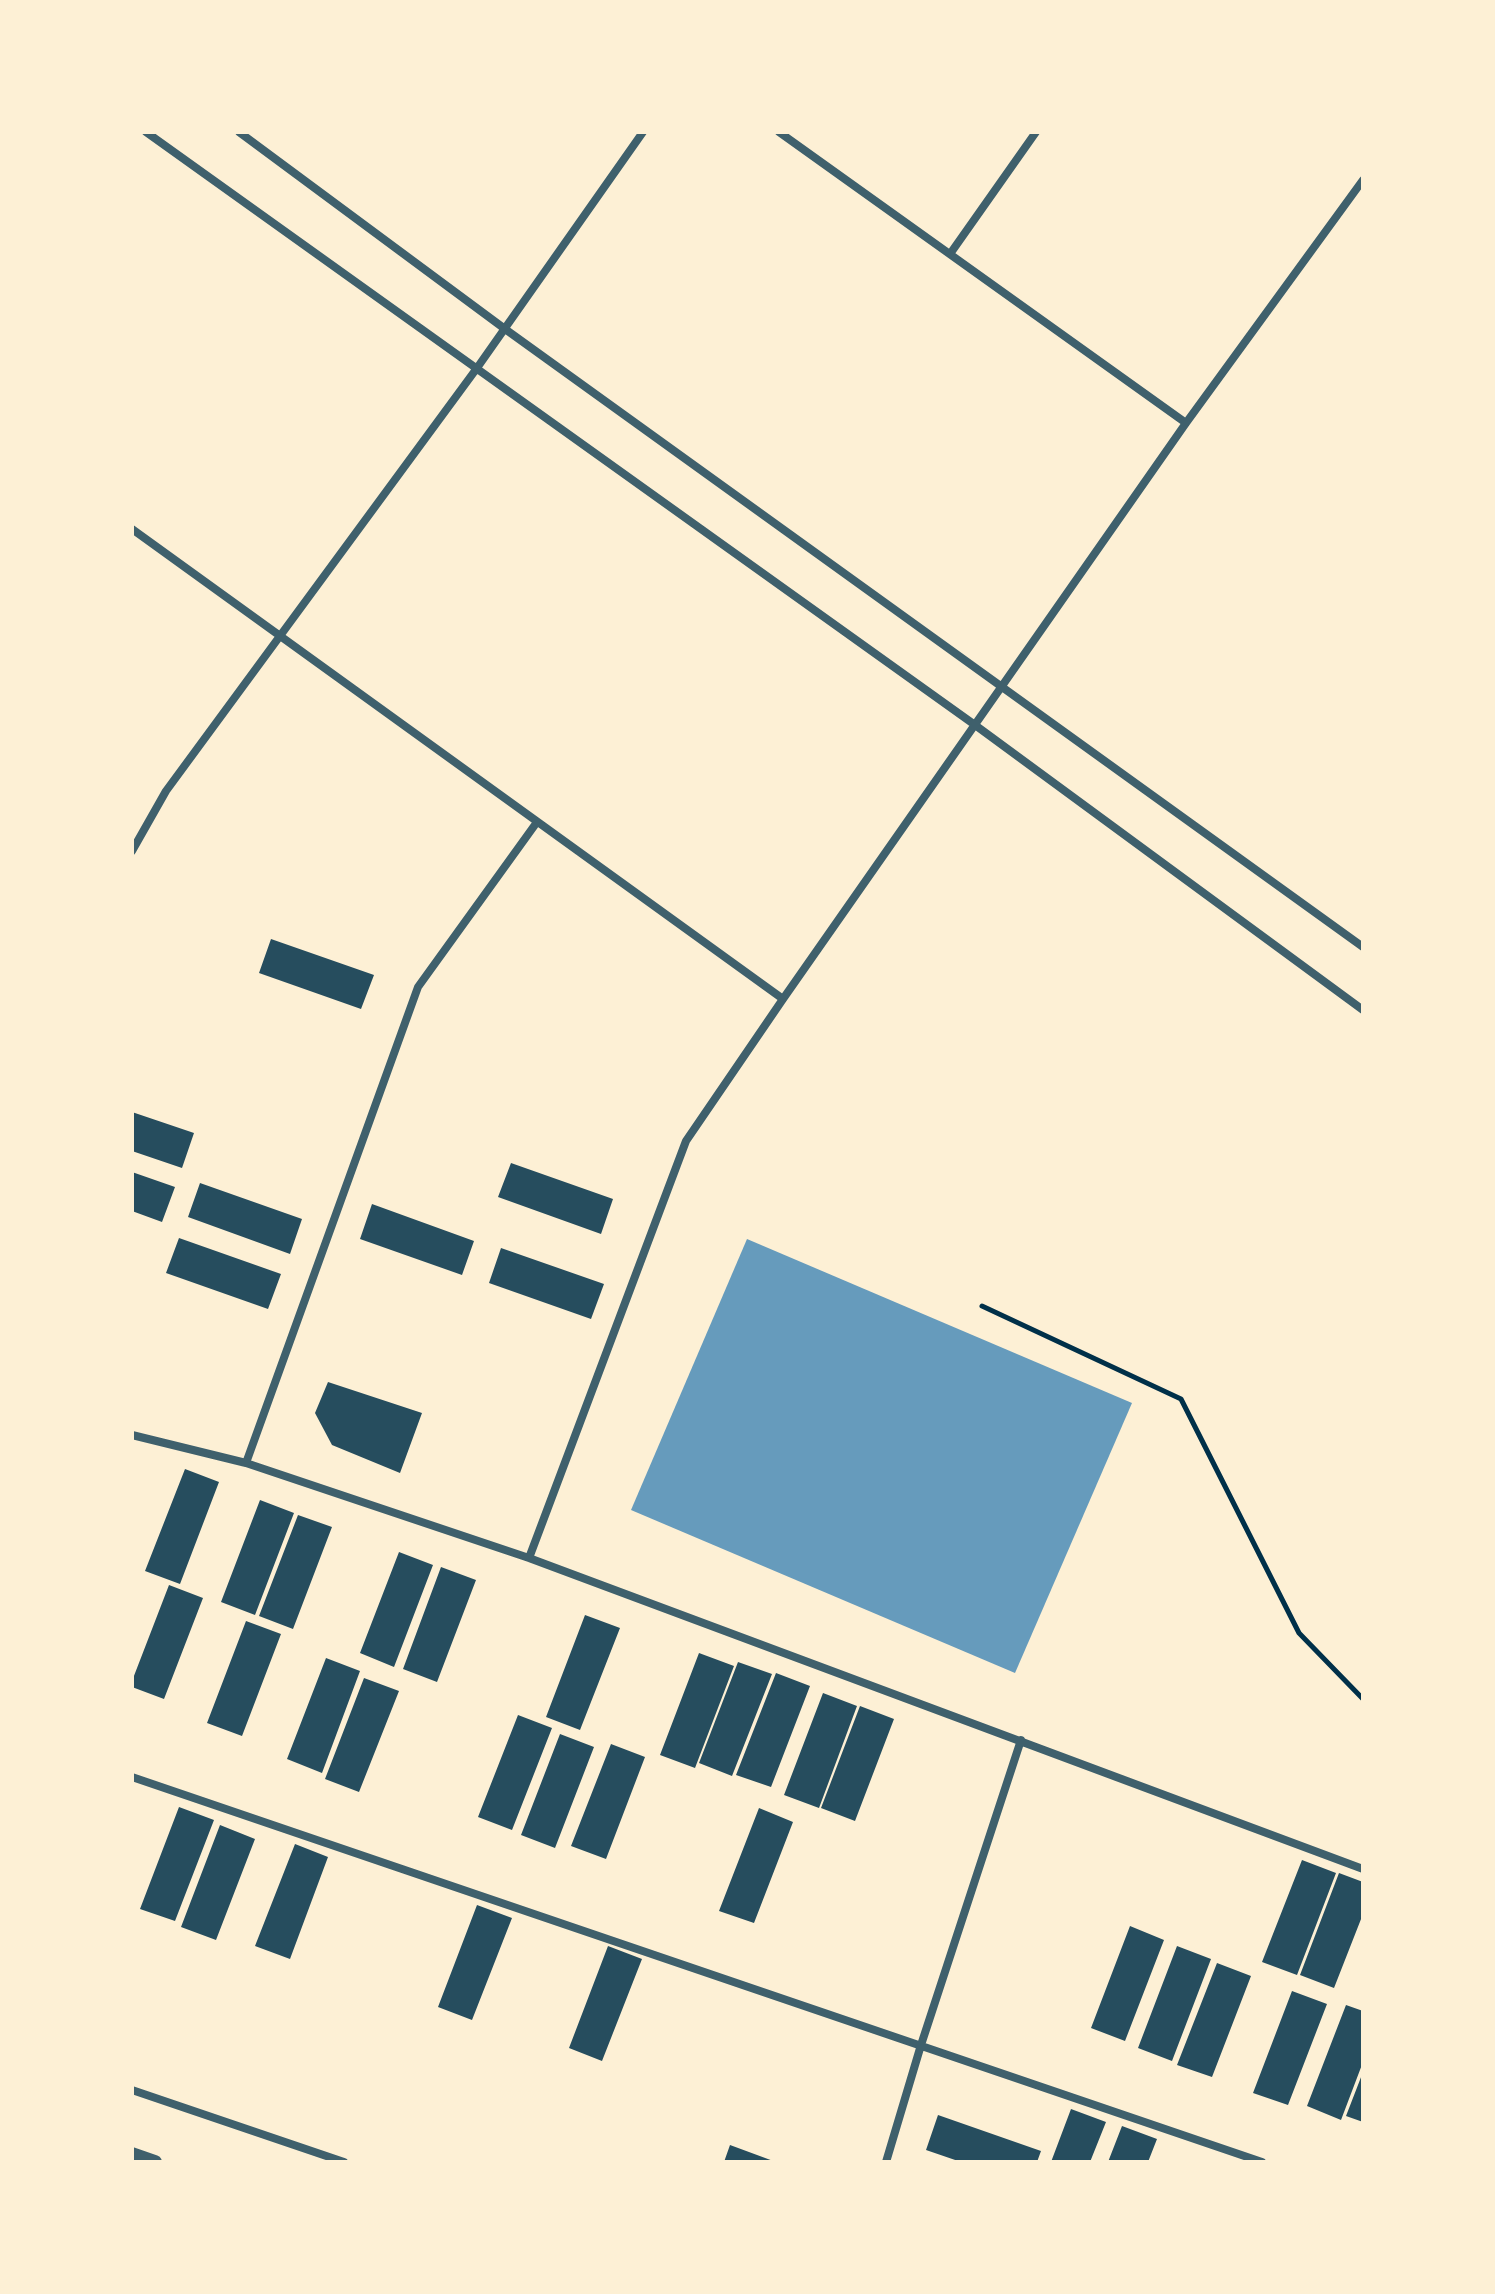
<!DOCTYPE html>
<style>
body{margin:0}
#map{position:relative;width:1495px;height:2294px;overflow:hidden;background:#fdf0d5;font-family:Commissioner,sans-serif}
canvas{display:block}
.frame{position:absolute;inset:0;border:134px solid #fdf0d5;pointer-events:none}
</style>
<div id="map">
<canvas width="1495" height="2294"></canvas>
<div class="frame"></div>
</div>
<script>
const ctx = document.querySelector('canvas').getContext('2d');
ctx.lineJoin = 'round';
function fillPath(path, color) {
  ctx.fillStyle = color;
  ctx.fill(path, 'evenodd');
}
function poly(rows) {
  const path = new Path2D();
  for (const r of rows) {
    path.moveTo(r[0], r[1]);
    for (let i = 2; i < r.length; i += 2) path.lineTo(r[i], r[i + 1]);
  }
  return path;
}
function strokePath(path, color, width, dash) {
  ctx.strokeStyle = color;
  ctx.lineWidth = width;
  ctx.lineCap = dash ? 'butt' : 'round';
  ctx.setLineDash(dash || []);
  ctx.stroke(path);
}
const water = poly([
 [747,1239,1132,1403,1015,1673,631,1510]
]);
const building = poly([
 [271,939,374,975,361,1009,259,973],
 [132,1112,194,1133,182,1168,132,1151],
 [511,1163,613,1199,601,1234,498,1197],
 [132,1172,175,1187,162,1222,132,1211],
 [200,1183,302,1219,290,1254,188,1217],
 [372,1204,474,1241,462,1275,360,1239],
 [179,1238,281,1274,268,1309,166,1273],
 [501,1248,604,1284,591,1319,489,1283],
 [328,1382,422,1413,400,1473,332,1445,315,1413],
 [185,1469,219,1482,180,1584,145,1571],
 [260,1500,294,1513,255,1615,221,1602],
 [298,1515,332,1527,293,1629,259,1616],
 [399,1552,433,1565,394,1667,360,1653],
 [441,1567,476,1580,437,1682,403,1669],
 [169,1585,203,1598,164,1699,132,1687,132,1681],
 [585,1615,620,1628,580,1730,546,1717],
 [246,1621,281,1634,242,1736,207,1723],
 [699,1653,734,1666,695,1768,660,1755],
 [326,1658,360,1671,322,1773,287,1759],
 [738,1662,772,1674,732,1776,699,1763],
 [776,1673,810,1686,771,1787,736,1775],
 [364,1678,399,1691,359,1792,325,1779],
 [823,1693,857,1706,819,1808,784,1795],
 [860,1706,894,1719,855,1821,821,1808],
 [518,1715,552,1728,512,1830,478,1817],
 [560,1734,594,1747,555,1848,521,1835],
 [611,1744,645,1757,606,1859,571,1846],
 [179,1807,214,1820,175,1921,140,1909],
 [759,1808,793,1822,754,1923,719,1911],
 [220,1825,255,1839,216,1940,181,1927],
 [295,1844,328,1857,290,1959,255,1946],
 [1302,1860,1336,1873,1297,1975,1262,1962],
 [1339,1873,1363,1882,1363,1914,1334,1988,1300,1975],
 [477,1905,512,1918,472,2020,438,2007],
 [1130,1926,1164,1940,1125,2041,1091,2028],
 [608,1946,642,1959,602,2061,569,2048],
 [1177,1946,1211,1959,1172,2061,1138,2048],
 [1217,1963,1251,1976,1212,2077,1177,2065],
 [1292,1991,1327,2004,1288,2105,1253,2093],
 [1346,2005,1363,2011,1363,2062,1341,2120,1307,2106],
 [1363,2072,1363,2122,1346,2116],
 [1071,2109,1106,2122,1090,2162,1051,2162],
 [938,2115,1041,2151,1037,2162,961,2162,926,2150],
 [1122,2126,1157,2139,1148,2162,1108,2162],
 [730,2145,776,2162,724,2162]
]);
const path = poly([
 [982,1306,1181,1399,1299,1633,1363,1699]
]);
const minor = poly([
 [146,132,975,725,1363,1010],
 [239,132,505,329,1363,947],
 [779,132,1186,423],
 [950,254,1036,132],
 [132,529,783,999],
 [132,851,166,791,477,368,643,132],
 [132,1435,246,1463,529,1558,1363,1869],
 [246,1463,418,987,537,822],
 [529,1558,686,1141,783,999,1186,423,1363,180],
 [132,1777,1262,2162],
 [132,2090,344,2162],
 [886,2162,921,2045,1021,1740]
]);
const tertiary = poly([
 [132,2154,155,2162]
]);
fillPath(water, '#669bbc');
fillPath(building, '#264d5e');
strokePath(path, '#003049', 5);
strokePath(minor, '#3f606c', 8);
strokePath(tertiary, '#3f606c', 14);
</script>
